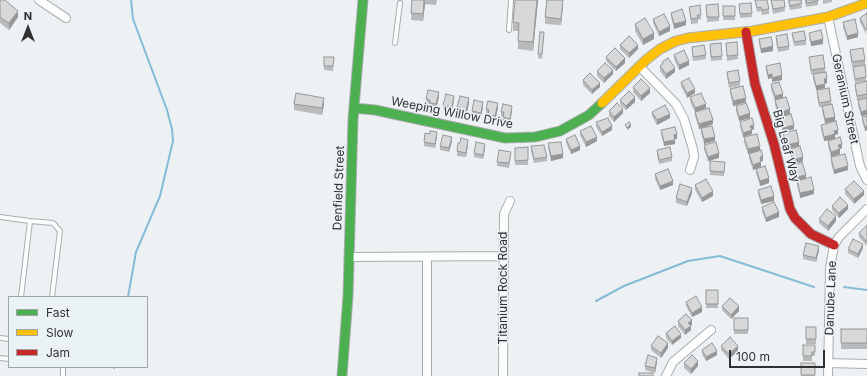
<!DOCTYPE html>
<style>
body{margin:0}
#map{position:relative;width:867px;height:376px;overflow:hidden;background:#eef1f3;font-family:Inter,sans-serif}
canvas{display:block}
.legend{position:absolute;left:8px;top:296px;width:140px;height:72px;box-sizing:border-box;background:#ebf2f6;border:1px solid #a0a5a8;margin:0;padding:5px 7px;list-style:none;font-size:12px;color:#2f3133}
.legend li{display:flex;align-items:center;gap:8px;height:20px}
.legend b{width:20px;border:1px solid #a0a5a8}
.north{position:absolute;left:8px;top:8px;width:40px;height:40px;-webkit-text-stroke:3px #ebf2f6;paint-order:stroke;rotate:0deg;font-size:11px;font-weight:700;line-height:16px;text-align:center;color:#2f3133}
.north::after{content:'';display:block;margin:auto;width:14px;height:18px;background:#2f3133;clip-path:polygon(50% 0,100% 100%,50% 72%,0 100%)}
.scale{position:absolute;left:729px;top:350px;width:96px;height:18px;box-sizing:border-box;border:2px solid #2f3133;border-top:0;padding-left:5px;font-size:12px;line-height:14px;white-space:nowrap;color:#2f3133;-webkit-text-stroke:3px #ebf2f6;paint-order:stroke}
</style>
<div id="map">
<canvas width="867" height="376"></canvas>
<ul class="legend">
<li><b style="height:5px;background:#4caf50"></b>Fast</li>
<li><b style="height:5px;background:#ffc107"></b>Slow</li>
<li><b style="height:5px;background:#c62828"></b>Jam</li>
</ul>
<div class="north">N</div>
<div class="scale">100 m</div>
</div>
<script>
const ctx = document.querySelector('canvas').getContext('2d');
ctx.lineJoin = 'round';
function poly(rows) {
  const path = new Path2D();
  for (const r of rows) {
    path.moveTo(r[0], r[1]);
    for (let i = 2; i < r.length; i += 2) path.lineTo(r[i], r[i + 1]);
  }
  return path;
}
function strokePath(path, color, width, dash) {
  ctx.strokeStyle = color;
  ctx.lineWidth = width;
  ctx.lineCap = dash ? 'butt' : 'round';
  ctx.setLineDash(dash || []);
  ctx.stroke(path);
}
function fillPath(path, color) {
  ctx.fillStyle = color;
  ctx.fill(path, 'evenodd');
}
function drawText(font, color, halo, rows, align = 'center') {
  ctx.font = font + ' Inter,sans-serif';
  ctx.lineWidth = 3;
  ctx.setLineDash([]);
  ctx.textBaseline = 'middle';
  ctx.strokeStyle = halo;
  ctx.fillStyle = color;
  for (const [text, x, y, turn = 0] of rows) {
    ctx.save();
    ctx.translate(x, y);
    ctx.rotate((+turn || 0) * Math.PI / 180);
    ctx.textAlign = isNaN(turn) ? turn : align;
    if (halo) ctx.strokeText(text, 0, 0);
    ctx.fillText(text, 0, 0);
    ctx.restore();
  }
}
const stream = poly([
 [844,287,867,290],
 [128,297,136,252,160,196,173,141,172,129,167,110,133,19,131,0],
 [596,301,624,286,688,261,720,256,814,287],
 [114,368,114,367]
]);
const lane = poly([
 [509,30,511,0],
 [395,43,400,3],
 [0,217,30,221,21,297],
 [30,221,53,223,60,231,52,297],
 [0,338,9,339],
 [0,358,9,359],
 [63,376,63,367]
]);
const street = poly([
 [39,0,66,18],
 [828,17,860,166,867,180],
 [639,66,676,104,684,119,693,149,694,157,690,170],
 [350,257,503,256],
 [427,257,427,376],
 [828,363,867,364],
 [503,376,504,214,510,201],
 [666,376,673,362,711,330],
 [828,376,830,268,834,245,839,237,867,209]
]);
const fast = poly([
 [354,108,375,110,505,138,535,137,560,131,589,115,602,103],
 [342,376,348,296,353,119,363,0]
]);
const slow = poly([
 [602,103,647,59,660,49,676,41,688,38,753,31,828,17,867,3]
]);
const jam = poly([
 [746,32,755,84,774,144,790,209,795,218,811,234,834,245]
]);
const wall = poly([
 [0,0,18,17,9,30,0,23,0,24],
 [412,0,437,0,436,5,425,4,423,21,411,20],
 [515,0,538,0,533,51,518,49,518,31,513,31,513,22],
 [755,0,769,9,769,14,762,15,761,11,757,12],
 [771,0,784,0,785,11,773,14],
 [788,0,801,0,802,8,790,10],
 [805,0,818,0,818,5,806,7],
 [823,0,832,0,832,2,823,4],
 [739,4,752,13,752,17,740,18],
 [706,5,719,17,719,21,707,22],
 [563,6,561,25,545,24,545,17],
 [723,6,735,6,735,20,723,20],
 [689,7,701,15,701,19,698,20,698,23,691,24],
 [671,13,686,25,674,29,671,17],
 [867,13,866,34,860,22,860,18],
 [653,19,670,31,659,36,653,23],
 [843,22,858,37,847,40,843,27],
 [635,24,654,39,643,45,635,31],
 [792,33,806,40,806,45,794,46],
 [809,33,823,44,811,46,809,37],
 [544,36,542,59,538,58,538,54],
 [776,36,789,46,789,50,778,52,776,41],
 [759,39,773,51,761,53,759,43],
 [726,43,738,55,738,59,727,61],
 [710,44,722,56,722,60,711,61],
 [620,45,638,49,629,58,620,49],
 [692,47,706,55,706,59,693,61,692,51],
 [850,50,865,60,865,65,852,67,850,54],
 [674,55,689,65,679,70,674,59],
 [324,57,334,57,333,71,324,70],
 [606,57,625,63,616,71,606,61],
 [809,57,825,68,825,72,827,83,824,83,825,88,816,90,813,79,813,74,816,74,811,74],
 [662,62,675,72,666,79,660,71,660,66,662,65],
 [766,66,782,80,772,82,772,78,768,79,766,71],
 [853,67,866,77,866,81,855,83],
 [597,71,613,74,604,83,597,76],
 [727,72,740,81,740,86,729,88,727,76],
 [583,80,600,87,592,94,583,85],
 [867,81,867,115,861,116,858,105,858,100,857,100,855,88,855,84],
 [681,82,695,93,687,98,681,86],
 [771,84,783,98,790,114,779,117,775,105,775,101,771,89],
 [633,87,650,93,641,101,633,92],
 [730,89,746,102,733,106,730,93],
 [817,90,831,101,831,105,835,121,825,123,822,111,822,107,819,107,817,95],
 [439,97,436,109,430,107,430,104,426,103,426,99],
 [690,97,706,108,697,112,713,124,699,129,695,116,695,112,690,101],
 [454,100,452,111,443,110,443,105],
 [620,100,635,102,626,110,620,104],
 [469,103,466,116,460,114,460,112,457,112,457,107],
 [294,104,324,104,322,115,294,110],
 [483,106,481,118,472,116,472,111],
 [736,106,750,118,739,121,736,111],
 [498,108,495,121,488,119,488,114,486,114,486,109],
 [512,110,510,123,503,122,503,117,501,116,501,112],
 [609,111,623,113,614,122,609,116],
 [652,112,670,118,657,125,652,116],
 [867,116,867,130,865,131,862,121,862,117],
 [780,117,794,129,783,132,780,121],
 [596,122,612,130,602,136,596,127],
 [740,122,754,129,752,130,752,134,743,137,740,126],
 [821,125,838,134,835,135,835,139,824,141,821,129],
 [701,128,715,141,704,144,701,133],
 [661,130,677,139,675,139,675,144,664,146,661,134],
 [580,131,597,141,586,147,580,135],
 [783,133,799,146,803,161,793,164,790,153,790,149,799,146,787,149,783,137],
 [430,134,437,136,435,148,424,146,424,142],
 [744,137,760,150,748,154,744,142],
 [566,139,580,150,571,154,566,143],
 [452,141,449,152,440,150,440,146],
 [828,141,842,148,840,149,840,154,831,157,828,146],
 [460,143,468,144,466,157,457,156,457,151],
 [548,143,563,158,551,161,548,148],
 [704,145,719,158,708,161,704,149],
 [531,146,547,157,547,161,534,163,531,151],
 [528,147,528,165,515,165,515,148],
 [485,148,483,159,474,157,474,153],
 [657,150,672,157,672,161,659,164,657,155],
 [749,154,763,161,761,161,761,167,753,170,749,158],
 [511,156,509,168,497,166,497,162],
 [831,157,848,170,834,174,831,162],
 [793,165,806,179,814,194,800,198,797,185,797,182,793,169],
 [725,167,724,176,710,175,710,171],
 [756,169,769,183,760,186,756,173],
 [655,174,673,185,660,190,655,179],
 [695,185,713,196,702,202,695,190],
 [845,189,864,195,854,204,845,194],
 [758,190,774,201,761,204,758,194],
 [692,193,687,206,676,203,676,198],
 [832,206,848,209,839,218,832,210],
 [762,207,779,217,766,222,762,211],
 [819,219,836,221,828,231,819,223],
 [867,225,867,245,866,245,859,237,859,233],
 [863,248,858,258,848,253,848,249],
 [819,250,816,262,803,259,803,255],
 [706,290,718,290,718,308,706,308],
 [686,302,702,312,692,317,686,306],
 [722,306,739,311,731,319,722,310],
 [734,318,748,318,748,334,734,334],
 [678,321,692,325,690,326,691,330,685,335,678,326],
 [806,327,816,327,816,344,806,344],
 [841,329,867,329,867,349,841,349],
 [666,333,681,338,672,345,666,338],
 [803,345,815,345,815,356,812,356,812,361,803,361],
 [651,346,668,348,661,358,651,350],
 [721,346,738,351,729,359,721,350],
 [702,350,717,355,706,361,702,354],
 [657,362,655,373,645,370,645,366],
 [684,363,698,366,691,374,684,368],
 [801,363,815,363,815,376,801,376]
]);
const shadedWall = poly([
 [424,0,425,4,423,21,423,14],
 [537,0,538,0,533,51,533,42],
 [563,0,563,6,561,25,561,19],
 [18,11,18,17,9,30,9,23],
 [686,21,686,25,674,29,674,24],
 [670,26,670,31,659,36,659,32],
 [654,33,654,39,643,45,643,39],
 [858,33,858,37,847,40,847,36],
 [823,39,823,44,811,46,811,42],
 [638,45,638,49,629,58,629,53],
 [773,46,773,51,761,53,761,49],
 [625,58,625,63,616,71,616,67],
 [689,61,689,65,679,70,679,65],
 [675,68,675,72,666,79,666,74],
 [613,70,613,74,604,83,604,78],
 [772,74,772,78,768,79,768,75],
 [782,75,782,80,772,82,772,78],
 [827,78,827,83,824,84,824,79],
 [600,83,600,87,592,94,592,90],
 [825,84,825,88,816,90,816,86],
 [650,88,650,93,641,101,641,96],
 [695,89,695,93,687,98,687,93],
 [439,92,439,97,436,109,436,104],
 [783,94,783,98,775,101,775,96],
 [454,96,454,100,452,111,452,107],
 [635,97,635,102,626,110,626,106],
 [324,98,324,104,322,115,322,108],
 [469,98,469,103,466,116,466,111],
 [746,98,746,102,733,106,733,101],
 [483,102,483,106,481,118,481,113],
 [498,103,498,108,495,121,495,116],
 [706,104,706,108,695,112,695,108],
 [512,106,512,110,510,123,510,119],
 [623,109,623,113,614,122,614,117],
 [790,109,790,114,779,117,779,113],
 [867,110,867,115,861,116,861,112],
 [750,113,750,118,739,121,739,117],
 [670,114,670,118,657,125,657,120],
 [835,117,835,121,825,123,825,119],
 [713,120,713,124,699,129,699,124],
 [631,124,631,127,627,130,627,128],
 [754,125,754,129,752,130,752,134,743,137,743,133,750,126],
 [794,125,794,129,783,132,783,128],
 [612,126,612,130,602,136,602,132],
 [867,126,867,130,865,131,865,127],
 [838,130,838,134,835,135,835,139,824,141,824,137,834,131],
 [437,132,437,136,435,148,435,144],
 [677,134,677,139,674,139,674,135],
 [452,137,452,141,449,152,449,148],
 [597,137,597,141,586,147,586,142],
 [715,137,715,141,704,144,704,139],
 [468,140,468,144,466,157,466,153],
 [675,140,675,144,664,146,664,142],
 [799,142,799,146,787,149,787,145],
 [485,144,485,148,483,159,483,155],
 [842,144,842,148,838,150,838,145],
 [580,146,580,150,571,154,571,150],
 [760,146,760,150,748,154,748,149],
 [840,149,840,154,831,157,831,152],
 [719,153,719,158,708,161,708,157],
 [563,154,563,158,551,161,551,156],
 [763,156,763,161,760,161,760,157],
 [803,157,803,161,793,164,793,160],
 [761,162,761,167,753,170,753,165],
 [848,166,848,170,834,174,834,170],
 [806,175,806,179,797,182,797,177],
 [769,178,769,183,760,186,760,181],
 [673,181,673,185,660,190,660,186],
 [692,188,692,193,687,206,687,202],
 [814,190,814,194,800,198,800,193],
 [713,191,713,196,702,202,702,198],
 [864,191,864,195,854,204,854,199],
 [774,196,774,201,761,204,761,200],
 [848,205,848,209,839,218,839,213],
 [779,212,779,217,766,222,766,218],
 [836,216,836,221,828,231,828,226],
 [863,244,863,248,858,258,858,254],
 [819,246,819,250,816,262,816,258],
 [739,306,739,311,731,319,731,315],
 [702,307,702,312,692,317,692,313],
 [692,320,692,325,688,327,688,323],
 [691,326,691,330,685,335,685,330],
 [681,334,681,338,672,345,672,341],
 [668,343,668,348,661,358,661,353],
 [738,346,738,351,729,359,729,354],
 [717,351,717,355,706,361,706,357],
 [657,358,657,362,655,373,655,368],
 [698,361,698,366,691,374,691,369]
]);
const building = poly([
 [0,0,5,0,18,11,9,23,0,17,0,0],
 [412,0,424,0,423,14,411,13,412,0],
 [515,0,537,0,533,42,518,41,519,23,513,22,515,0],
 [547,0,563,0,561,19,545,17,547,0],
 [755,0,767,0,769,9,762,10,761,7,757,8,755,0],
 [771,0,784,0,785,7,773,9,771,0],
 [789,0,801,0,802,3,790,6,789,0],
 [806,0,818,0,818,1,806,3,806,0],
 [751,3,752,13,740,14,739,4,751,3],
 [718,4,719,17,707,17,706,5,718,4],
 [700,5,701,15,697,15,698,18,691,19,689,7,700,5],
 [723,6,735,6,735,16,723,16,723,6],
 [682,9,686,21,674,24,671,13,682,9],
 [867,13,867,29,866,30,860,18,867,13],
 [664,14,670,26,659,32,653,19,664,14],
 [645,18,654,33,643,39,635,24,645,18],
 [855,19,858,33,847,36,843,22,855,19],
 [821,30,823,39,811,42,809,33,821,30],
 [804,31,806,40,794,42,792,33,804,31],
 [540,32,544,32,542,54,538,54,540,32],
 [787,34,789,46,778,48,776,36,787,34],
 [629,36,638,45,629,53,620,45,629,36],
 [771,37,773,46,761,49,759,39,771,37],
 [737,42,738,55,727,56,726,43,737,42],
 [721,43,722,56,711,57,710,44,721,43],
 [704,45,706,55,693,57,692,47,704,45],
 [615,48,625,58,616,67,606,57,615,48],
 [863,48,865,60,852,62,850,50,863,48],
 [684,50,689,61,679,65,674,55,684,50],
 [823,55,825,68,811,70,809,57,823,55],
 [324,57,334,57,333,66,324,66,324,57],
 [668,58,675,68,666,74,660,66,663,64,662,62,668,58],
 [605,63,613,70,604,78,597,71,605,63],
 [780,63,782,75,772,78,772,74,768,75,766,66,780,63],
 [865,65,866,77,855,79,853,67,865,65],
 [738,70,740,81,729,83,727,72,738,70],
 [826,72,827,78,824,79,825,84,816,86,813,74,826,72],
 [590,73,600,83,592,90,583,80,590,73],
 [689,78,695,89,687,93,681,82,689,78],
 [641,79,650,88,641,96,633,87,641,79],
 [867,81,867,94,857,96,855,84,867,81],
 [779,82,783,94,775,96,771,84,779,82],
 [743,86,746,98,733,101,730,89,743,86],
 [829,88,831,101,819,103,817,90,829,88],
 [428,90,439,92,436,104,430,103,430,100,426,99,428,90],
 [629,91,635,97,626,106,620,100,629,91],
 [296,93,324,98,322,108,294,104,296,93],
 [701,93,706,104,695,108,690,97,701,93],
 [446,94,454,96,452,107,443,105,446,94],
 [460,96,469,98,466,111,460,110,460,108,457,107,460,96],
 [786,97,790,109,779,113,775,100,786,97],
 [867,98,867,110,861,112,858,100,867,98],
 [474,100,483,102,481,113,472,111,474,100],
 [488,101,498,103,495,116,488,115,489,110,486,109,488,101],
 [617,103,623,109,614,117,609,111,617,103],
 [746,103,750,113,739,117,736,106,746,103],
 [503,104,512,106,510,119,503,117,504,112,501,112,503,104],
 [832,104,835,117,825,119,822,106,832,104],
 [665,105,670,114,657,120,652,112,665,105],
 [709,108,713,120,699,124,695,112,709,108],
 [791,114,794,125,783,128,780,117,791,114],
 [867,116,867,126,865,127,862,117,867,116],
 [608,118,612,126,602,132,596,122,608,118],
 [752,118,754,125,750,126,752,130,743,133,740,122,752,118],
 [836,121,838,130,834,131,835,134,824,137,821,125,836,121],
 [629,122,631,124,627,128,625,125,629,122],
 [591,126,597,137,586,142,580,131,591,126],
 [712,126,715,137,704,139,701,128,712,126],
 [675,127,677,134,674,135,675,140,664,142,661,130,675,127],
 [796,130,799,142,787,145,783,133,796,130],
 [430,131,437,132,435,144,424,142,425,133,430,134,430,131],
 [757,134,760,146,748,149,744,137,757,134],
 [443,135,452,137,449,148,440,146,443,135],
 [575,135,580,146,571,150,566,139,575,135],
 [840,137,842,144,838,145,840,149,831,152,828,141,840,137],
 [461,138,468,140,466,153,457,151,458,143,460,143,461,138],
 [476,142,485,144,483,155,474,153,476,142],
 [561,142,563,154,551,156,548,143,561,142],
 [716,142,719,153,708,157,704,145,716,142],
 [544,145,547,157,534,159,531,146,544,145],
 [800,146,803,157,793,160,790,149,800,146],
 [528,147,528,160,515,161,515,148,528,147],
 [670,147,672,157,659,160,657,150,670,147],
 [499,150,511,152,509,163,497,162,499,150],
 [761,150,763,156,760,157,761,162,753,165,749,154,761,150],
 [845,154,848,166,834,170,831,157,845,154],
 [710,161,725,162,724,172,710,171,710,161],
 [802,162,806,175,797,177,793,165,802,162],
 [765,166,769,178,760,181,756,169,765,166],
 [668,169,673,181,660,186,655,174,668,169],
 [811,177,814,190,800,193,797,181,811,177],
 [706,179,713,191,702,198,695,185,706,179],
 [854,181,864,191,854,199,845,189,854,181],
 [680,184,692,188,687,202,676,198,680,184],
 [771,186,774,196,761,200,758,190,771,186],
 [840,197,848,205,839,213,832,206,840,197],
 [774,202,779,212,766,218,762,207,774,202],
 [827,209,836,216,828,226,819,219,827,209],
 [867,225,867,241,866,241,859,233,867,225],
 [853,239,863,244,858,254,848,249,853,239],
 [806,243,819,246,816,258,803,255,806,243],
 [706,290,718,290,718,304,706,304,706,290],
 [696,296,702,307,692,313,686,302,696,296],
 [730,298,739,306,731,315,722,306,730,298],
 [686,314,692,320,688,323,691,326,685,330,678,321,686,314],
 [734,318,748,318,748,330,734,330,734,318],
 [675,326,681,334,672,341,666,333,675,326],
 [806,327,816,327,816,339,806,339,806,327],
 [841,329,867,329,867,343,841,343,841,329],
 [658,336,668,343,661,353,651,346,658,336],
 [730,337,738,346,729,354,721,346,730,337],
 [712,343,717,351,706,357,702,350,712,343],
 [803,345,815,345,815,352,812,352,812,356,803,356,803,345],
 [648,355,657,358,655,368,645,366,648,355],
 [692,355,698,361,691,369,684,363,692,355],
 [801,363,815,363,815,375,801,375,801,363],
 [639,373,653,373,653,376,639,376,639,373]
]);
const streetNames = [
 ["Geranium Street",845,99,78],
 ["Weeping Willow Drive",452,113,11],
 ["Big Leaf Way",786,146,75],
 ["Denfield Street",339,188,-88],
 ["Titanium Rock Road",503,288,-90],
 ["Danube Lane",831,298,-88]
];
strokePath(stream, '#84bcd8', 2);
strokePath(lane, '#aaadaf', 6);
strokePath(street, '#aaadaf', 10);
strokePath(fast, '#aaadaf', 11);
strokePath(slow, '#aaadaf', 11);
strokePath(jam, '#aaadaf', 11);
strokePath(lane, '#fcfdfd', 4);
strokePath(street, '#fcfdfd', 8);
strokePath(fast, '#4caf50', 9);
strokePath(slow, '#ffc107', 9);
strokePath(jam, '#c62828', 9);
fillPath(wall, '#b8babb');
fillPath(shadedWall, '#969798');
fillPath(building, '#d6d8d9');
strokePath(building, '#969798', 1);
drawText('12px', '#2f3133', '#ebf2f6', streetNames);
</script>
